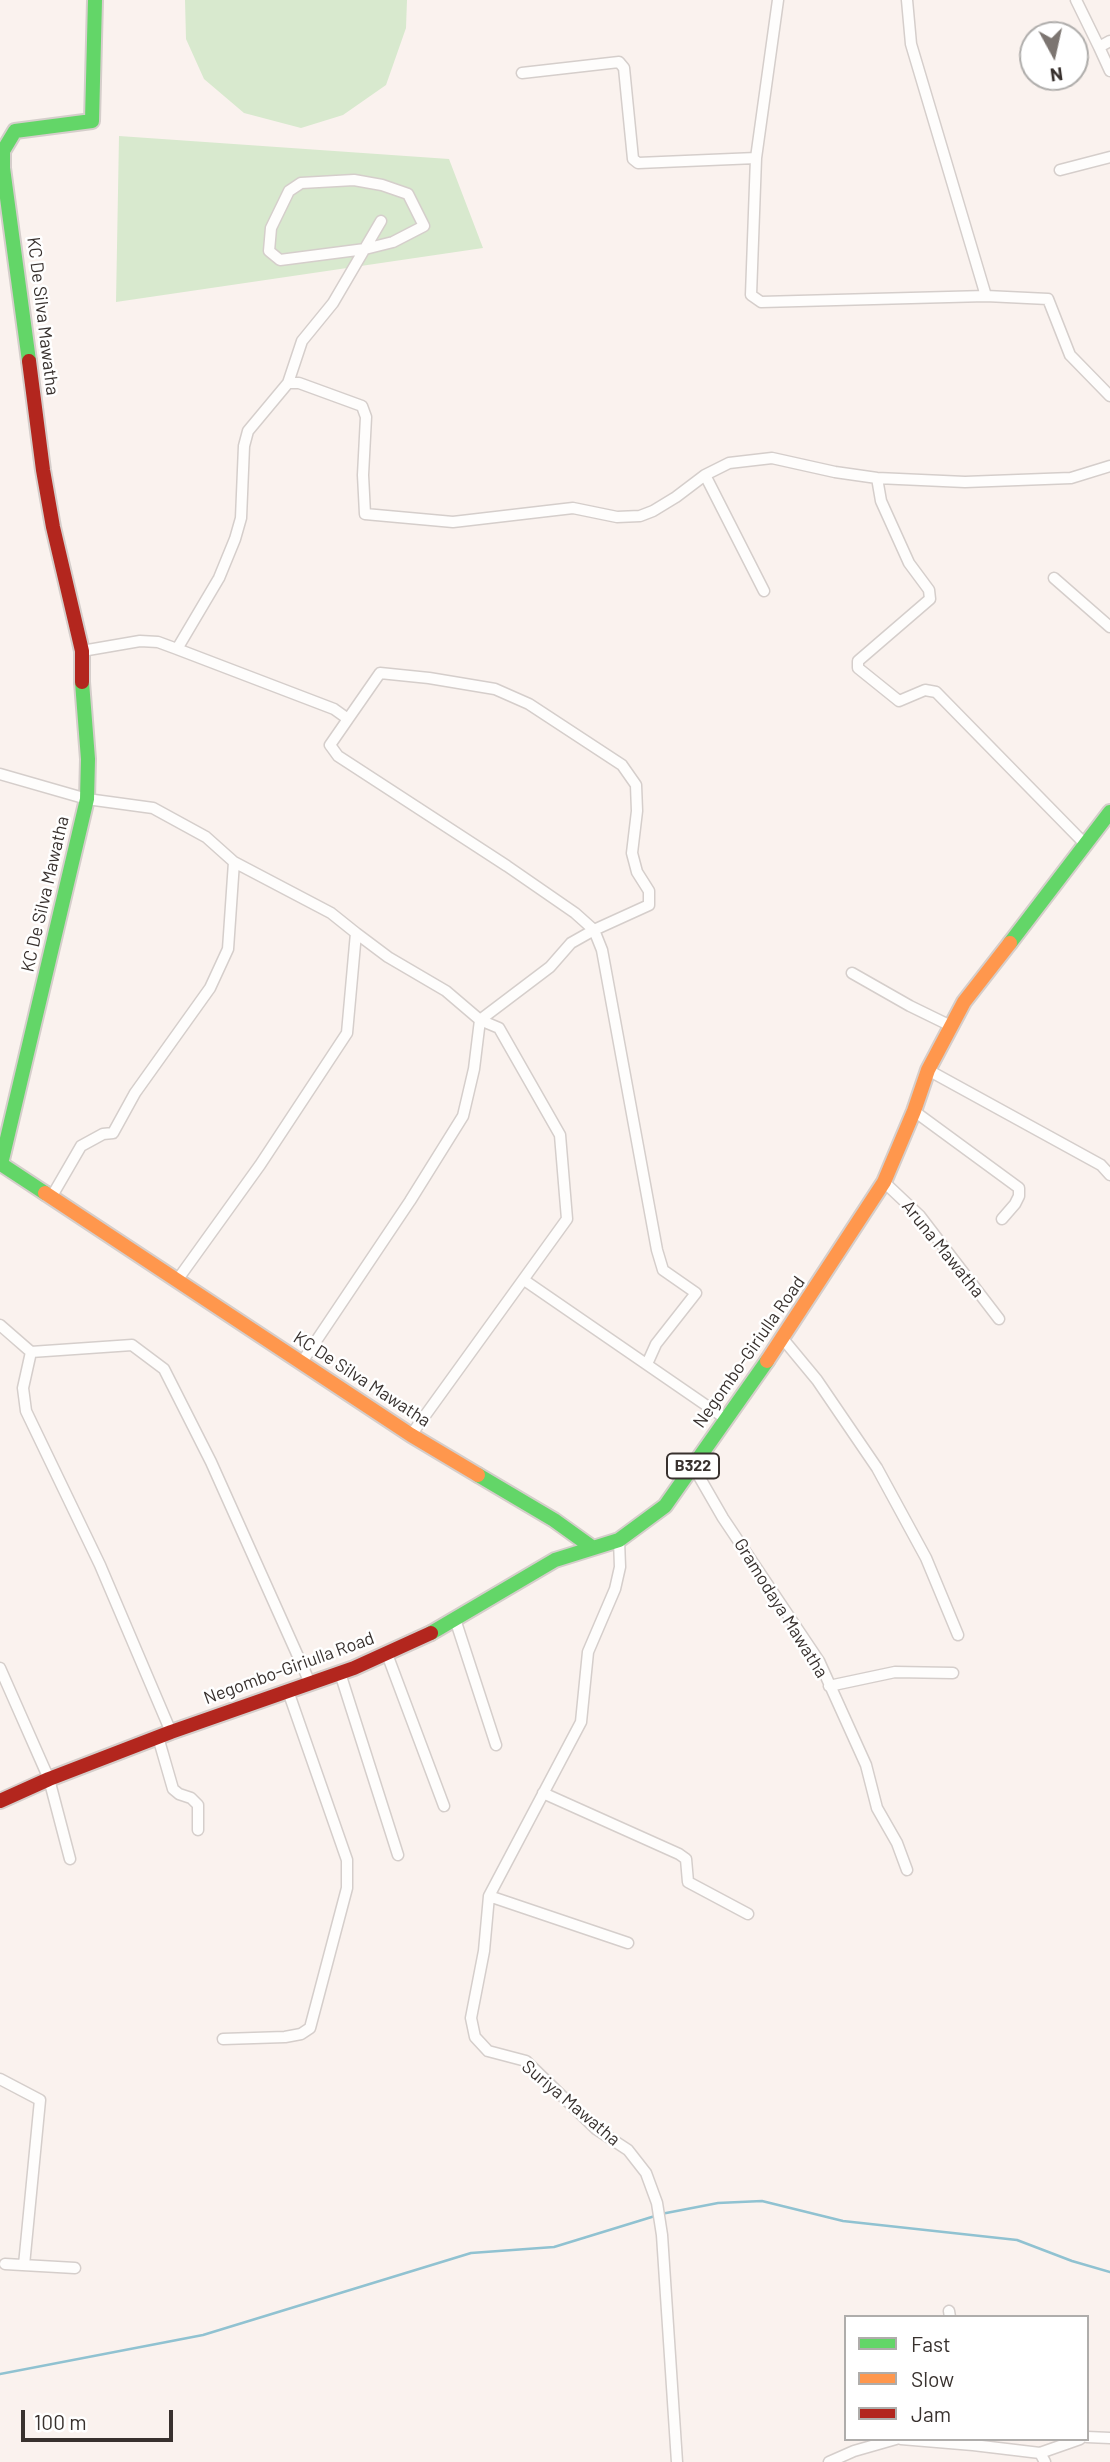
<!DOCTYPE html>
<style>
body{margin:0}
#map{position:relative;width:1110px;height:2462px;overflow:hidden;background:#faf2ee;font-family:Barlow,sans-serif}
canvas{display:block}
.legend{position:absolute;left:844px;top:2315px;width:245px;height:126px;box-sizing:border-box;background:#fff;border:2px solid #afadab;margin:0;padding:9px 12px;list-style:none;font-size:21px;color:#38312e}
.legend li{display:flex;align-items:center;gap:14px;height:35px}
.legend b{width:35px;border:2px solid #afadab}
.north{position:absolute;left:1019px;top:21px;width:70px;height:70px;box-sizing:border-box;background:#fff;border:2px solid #afadab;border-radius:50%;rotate:172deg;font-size:19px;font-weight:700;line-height:28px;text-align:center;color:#38312e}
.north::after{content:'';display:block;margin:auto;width:24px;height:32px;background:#7c7571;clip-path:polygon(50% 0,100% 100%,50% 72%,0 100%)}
.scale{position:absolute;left:21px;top:2410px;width:152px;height:32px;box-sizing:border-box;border:4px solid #38312e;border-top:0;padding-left:9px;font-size:21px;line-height:24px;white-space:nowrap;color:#38312e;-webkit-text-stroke:5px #fff;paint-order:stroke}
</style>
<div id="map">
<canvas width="1110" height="2462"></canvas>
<ul class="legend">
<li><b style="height:9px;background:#63d668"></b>Fast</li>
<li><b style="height:9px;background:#ff974d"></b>Slow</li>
<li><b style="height:9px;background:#b3261e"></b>Jam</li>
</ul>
<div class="north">N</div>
<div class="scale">100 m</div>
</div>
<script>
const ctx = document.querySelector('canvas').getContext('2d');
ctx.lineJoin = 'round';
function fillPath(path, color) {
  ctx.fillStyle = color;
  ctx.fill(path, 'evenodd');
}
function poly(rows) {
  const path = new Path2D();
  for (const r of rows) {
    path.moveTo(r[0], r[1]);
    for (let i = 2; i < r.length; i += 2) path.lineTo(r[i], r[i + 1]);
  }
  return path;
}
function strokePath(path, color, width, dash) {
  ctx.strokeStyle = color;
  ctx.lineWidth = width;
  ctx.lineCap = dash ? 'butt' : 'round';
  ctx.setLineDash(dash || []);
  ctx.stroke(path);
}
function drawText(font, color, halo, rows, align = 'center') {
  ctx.font = font + ' Barlow,sans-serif';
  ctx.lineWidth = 5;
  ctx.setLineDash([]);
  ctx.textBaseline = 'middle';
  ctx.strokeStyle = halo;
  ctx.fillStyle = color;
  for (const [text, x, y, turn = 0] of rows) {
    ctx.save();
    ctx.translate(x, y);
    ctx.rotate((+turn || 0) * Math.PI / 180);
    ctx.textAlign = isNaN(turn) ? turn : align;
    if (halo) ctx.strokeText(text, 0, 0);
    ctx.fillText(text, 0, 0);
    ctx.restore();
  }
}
const green = poly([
 [185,0,407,0,406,28,386,85,343,115,301,128,244,113,204,79,186,39],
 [119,136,449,159,483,248,116,302]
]);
const stream = poly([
 [661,2214,718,2203,762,2201,843,2221,1017,2240,1072,2261,1110,2272],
 [0,2374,203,2335,471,2253,554,2247,655,2216]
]);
const street = poly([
 [778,0,756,158,751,295,761,302,986,296,1048,299,1070,355,1110,396],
 [907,0,911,44,986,296],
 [1076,0,1099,47,1110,41],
 [1099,47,1110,71],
 [522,73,619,62,624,68,633,159,638,163,756,158],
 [1060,170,1110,157],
 [354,180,382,185,408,194,424,226,393,242,365,249,280,260,269,251,271,228,289,191,301,183,354,180],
 [288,383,302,341,333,303,381,221],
 [705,475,764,591],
 [877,478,881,501,909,563,929,590,930,599,858,661,858,668,899,701,925,690,936,692,1085,844],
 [1054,578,1110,627],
 [177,649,334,709,348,719,330,745,338,756,507,866,575,913,594,930,571,943,550,967,480,1020],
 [82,651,140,641,158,642,177,649,219,578,235,539,241,518,244,446,248,431,288,383,299,383,362,406,366,417,363,475,365,514,453,522,573,508,617,517,640,516,653,511,676,497,705,475,729,463,772,458,835,472,877,478,965,482,1071,478,1110,466],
 [348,719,380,673,429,678,495,689,529,704,622,765,636,785,637,811,632,853,637,872,649,891,649,905,594,930,602,950,657,1250,663,1270,696,1293,656,1344,647,1364],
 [0,774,87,799,153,808,206,837,234,862,331,913,356,933,347,1033,260,1165,178,1279],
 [852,973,910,1006,951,1026],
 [928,1070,1101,1165,1110,1175],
 [914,1111,1019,1188,1019,1196,1015,1204,1002,1219],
 [884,1182,920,1216,999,1319],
 [52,1196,81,1146,103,1134,113,1133,135,1093,210,988,228,949,234,862],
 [524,1280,726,1419],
 [0,1325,31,1352,132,1345,164,1369,211,1462,310,1683],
 [783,1339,817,1380,877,1468,926,1558,958,1635],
 [31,1352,23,1388,26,1411,100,1565,171,1732],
 [302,1362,410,1201,463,1116,474,1069,480,1020,446,991,388,957,356,933],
 [411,1435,567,1219,560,1135,499,1028,480,1020],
 [693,1466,723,1518,819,1661,866,1765,877,1808,897,1843,907,1870],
 [619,1540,620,1567,615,1589,588,1652,581,1722,489,1896,484,1951,471,2018,475,2037,488,2051,526,2061,596,2129,628,2150,646,2173,657,2203,662,2235,677,2462],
 [455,1619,496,1745],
 [387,1654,444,1806],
 [0,1668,49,1779,70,1859],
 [340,1673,398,1855],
 [829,1686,895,1672,953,1673],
 [158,1737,173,1789,179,1794,191,1798,198,1805,198,1830],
 [543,1793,679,1854,686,1859,688,1882,748,1914],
 [489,1896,628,1943],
 [223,2039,285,2037,301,2034,310,2028,347,1888,347,1860,288,1691],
 [0,2079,40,2100,24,2265],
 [5,2264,75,2268],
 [949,2311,950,2317],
 [1087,2437,1110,2438],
 [901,2439,973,2445,1040,2453,1045,2462],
 [1040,2453,1080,2439],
 [829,2462,854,2451,896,2439]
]);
const fast = poly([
 [29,361,3,168,3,151,15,131,92,121,95,0],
 [1010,943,1110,812],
 [45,1193,1,1164,87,799,88,759,82,682],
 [478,1475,554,1520,593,1548],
 [431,1633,555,1560,619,1540,665,1506,767,1361]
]);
const slow = poly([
 [45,1193,411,1435,478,1475],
 [767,1361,884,1182,914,1111,928,1070,964,1002,1010,943]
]);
const jam = poly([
 [29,361,43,470,53,527,82,651,82,682],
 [0,1801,49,1779,171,1732,354,1668,431,1633]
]);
const shields = [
 [693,1466,52]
];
const shieldNames = [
 ["B322",693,1466]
];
const streetNames = [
 ["KC De Silva Mawatha",43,316,83],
 ["KC De Silva Mawatha",45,894,-77],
 ["Aruna Mawatha",943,1249,51],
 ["Negombo-Giriulla Road",749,1352,-55],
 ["KC De Silva Mawatha",362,1379,33],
 ["Gramodaya Mawatha",781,1608,58],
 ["Negombo-Giriulla Road",289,1668,-20],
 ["Suriya Mawatha",571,2103,40]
];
fillPath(green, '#d8e9ce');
strokePath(stream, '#90c2d1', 2.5);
strokePath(street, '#d5cecb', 13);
strokePath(fast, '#d5cecb', 18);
strokePath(slow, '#d5cecb', 18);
strokePath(jam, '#d5cecb', 18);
strokePath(street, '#fefdfc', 10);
strokePath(fast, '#63d668', 14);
strokePath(slow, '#ff974d', 14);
strokePath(jam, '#b3261e', 14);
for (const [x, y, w] of shields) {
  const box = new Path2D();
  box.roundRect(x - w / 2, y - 12.5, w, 25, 5);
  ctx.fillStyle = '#fff';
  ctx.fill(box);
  strokePath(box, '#38312e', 2);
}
drawText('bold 16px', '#38312e', null, shieldNames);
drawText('18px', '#38312e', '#fff', streetNames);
</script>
